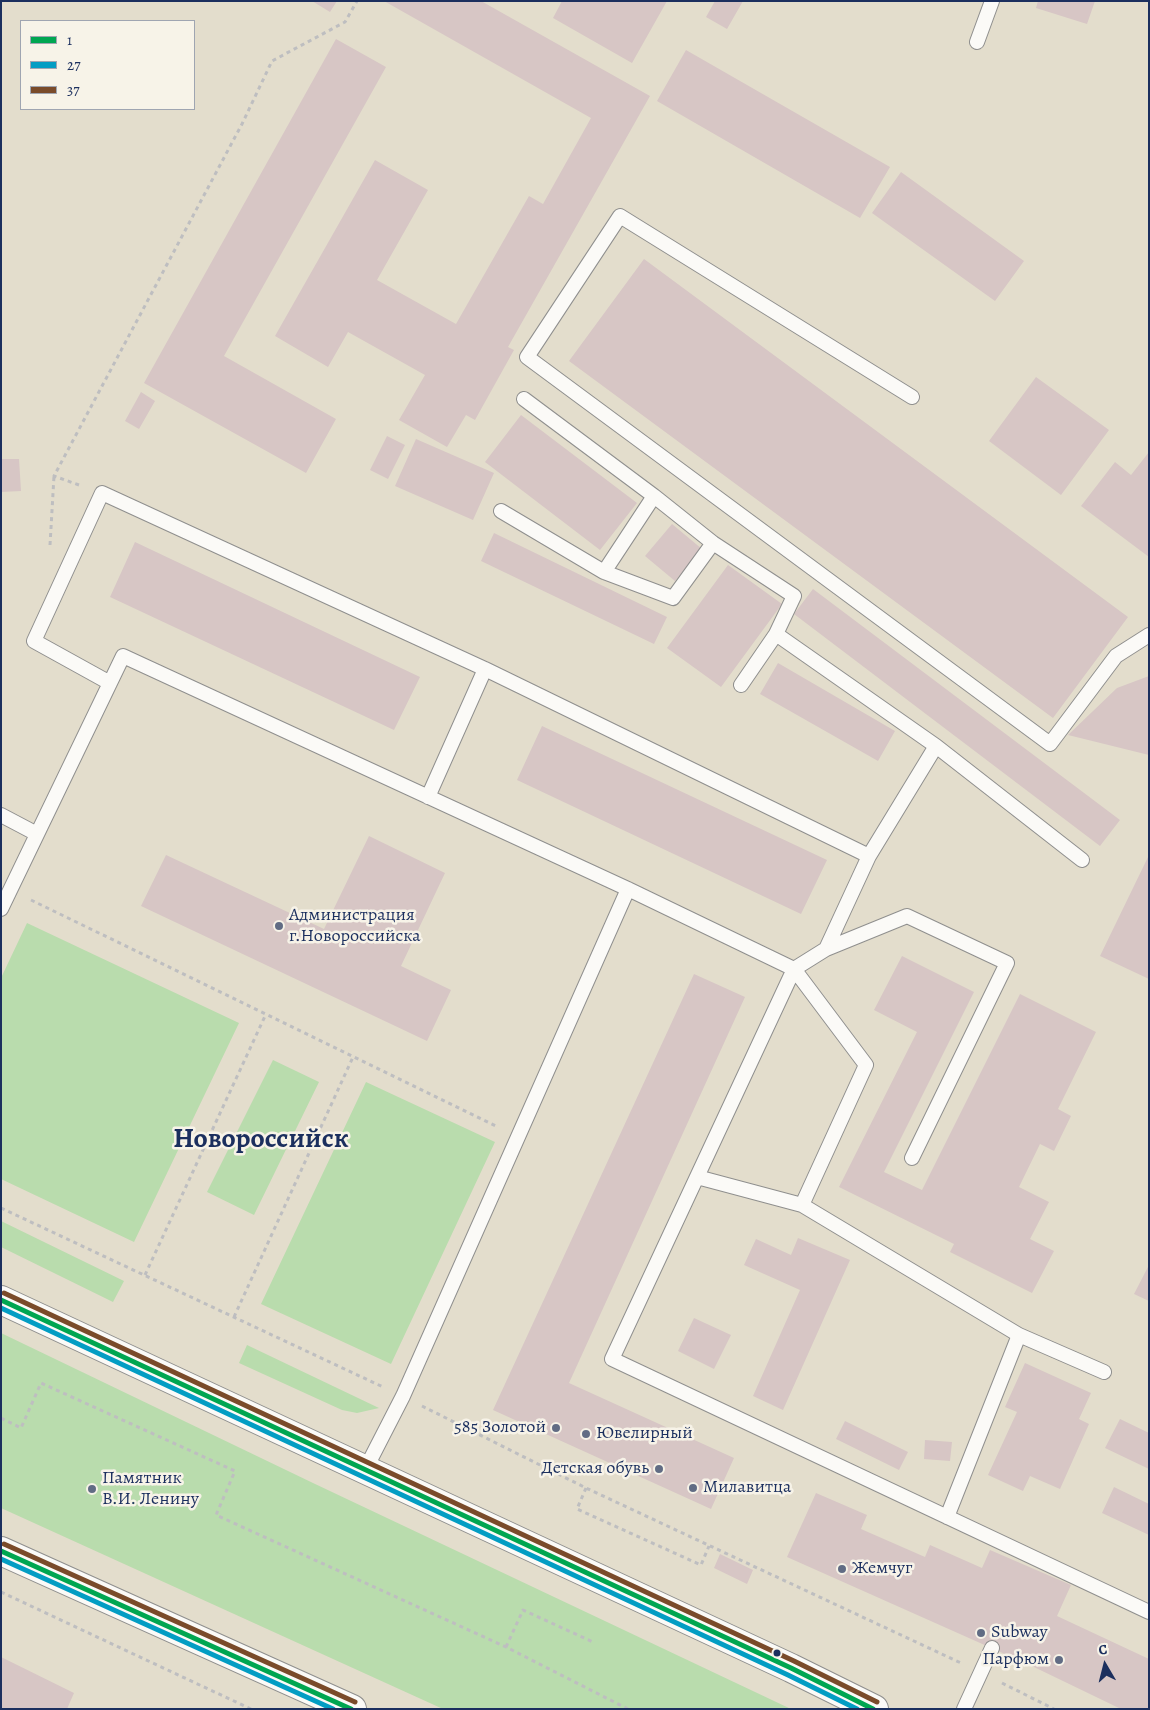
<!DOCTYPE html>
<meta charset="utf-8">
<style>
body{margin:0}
#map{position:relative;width:1150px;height:1710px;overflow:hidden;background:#e3ddcc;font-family:Alegreya,serif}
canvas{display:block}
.frame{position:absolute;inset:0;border:2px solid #1b2f5e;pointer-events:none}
.legend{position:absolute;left:20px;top:20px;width:175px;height:90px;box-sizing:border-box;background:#f7f3e8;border:1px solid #9fa5b1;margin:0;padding:6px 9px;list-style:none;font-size:15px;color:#1b2f5e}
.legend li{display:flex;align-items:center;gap:10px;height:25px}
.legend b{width:25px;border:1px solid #9fa5b1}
.north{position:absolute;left:1080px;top:1640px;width:50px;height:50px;-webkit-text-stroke:4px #f7f3e8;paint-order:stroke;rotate:352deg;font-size:14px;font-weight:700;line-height:20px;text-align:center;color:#1b2f5e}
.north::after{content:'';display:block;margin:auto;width:18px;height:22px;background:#1b2f5e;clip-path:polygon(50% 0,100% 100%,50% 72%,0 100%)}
</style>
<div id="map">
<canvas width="1150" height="1710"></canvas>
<div class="frame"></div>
<ul class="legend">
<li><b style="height:6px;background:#00a651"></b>1</li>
<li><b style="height:6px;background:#039dc3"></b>27</li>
<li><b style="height:6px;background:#7a4b2a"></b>37</li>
</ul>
<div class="north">С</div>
</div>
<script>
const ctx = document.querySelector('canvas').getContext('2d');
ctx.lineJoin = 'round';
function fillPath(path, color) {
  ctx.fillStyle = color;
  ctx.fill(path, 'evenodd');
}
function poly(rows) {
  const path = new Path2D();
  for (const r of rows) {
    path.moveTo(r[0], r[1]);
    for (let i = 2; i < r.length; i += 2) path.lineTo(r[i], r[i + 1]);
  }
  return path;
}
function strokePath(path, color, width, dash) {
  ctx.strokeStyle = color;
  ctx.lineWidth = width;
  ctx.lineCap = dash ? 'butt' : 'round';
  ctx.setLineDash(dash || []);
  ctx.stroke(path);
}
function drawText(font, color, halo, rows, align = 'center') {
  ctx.font = font + ' Alegreya,serif';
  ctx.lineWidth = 5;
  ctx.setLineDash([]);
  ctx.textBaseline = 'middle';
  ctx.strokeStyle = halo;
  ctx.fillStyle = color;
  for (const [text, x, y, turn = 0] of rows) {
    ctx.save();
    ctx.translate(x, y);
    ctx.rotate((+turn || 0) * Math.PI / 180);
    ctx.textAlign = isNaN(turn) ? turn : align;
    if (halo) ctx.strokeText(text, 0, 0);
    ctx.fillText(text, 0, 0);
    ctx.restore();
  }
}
const green = poly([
 [27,923,239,1023,134,1242,1,1179,1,978],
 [273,1060,319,1082,254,1215,207,1192],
 [366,1082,495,1142,391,1364,261,1304],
 [1,1221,124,1281,113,1302,1,1247],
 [1,1333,313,1483,791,1709,443,1709,1,1508],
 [247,1345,379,1408,357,1413,342,1410,239,1363]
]);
const building = poly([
 [312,1,337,1,330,12],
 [384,1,481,1,650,96,508,347,514,350,475,420,466,415,447,447,399,420,425,375,348,332,328,367,275,336,375,160,428,190,377,280,456,324,529,196,543,204,591,118],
 [562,1,667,1,632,63,553,18],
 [715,1,743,1,727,29,706,17],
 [1038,1,1095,1,1087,24,1036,8],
 [336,39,386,67,224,356,336,419,306,473,144,383],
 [686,50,890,167,860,218,657,101],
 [901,172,1024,261,995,301,872,213],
 [644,259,1128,617,1053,718,569,361],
 [1036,377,1109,430,1061,495,989,441],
 [141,392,155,401,139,429,125,421],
 [521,415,637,503,600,550,485,462],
 [387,436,405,445,388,479,370,470],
 [416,439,494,473,473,520,395,486],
 [1149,452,1149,557,1081,506,1115,462,1131,475],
 [1,459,19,459,21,491,1,492],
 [672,524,702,549,675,581,645,556],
 [494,533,667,617,654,644,481,561],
 [135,542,420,677,394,730,110,597],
 [728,565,782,604,721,687,667,648],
 [813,589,1120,820,1100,846,794,614],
 [778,663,895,731,878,761,760,694],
 [1149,676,1149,755,1068,735,1117,688],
 [542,726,827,860,801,914,517,780],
 [369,836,445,873,401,966,451,990,427,1041,141,906,166,855,324,929],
 [1149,855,1149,979,1100,956],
 [902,956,974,992,884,1172,922,1190,1020,994,1096,1032,1058,1109,1071,1116,1054,1151,1040,1144,1019,1187,1049,1202,1030,1239,1054,1251,1032,1293,950,1252,954,1244,839,1187,917,1032,874,1010],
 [694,974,745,997,569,1383,734,1458,711,1509,493,1410],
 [798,1238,850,1260,783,1410,753,1396,800,1290,744,1265,756,1239,791,1255],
 [1149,1265,1149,1301,1134,1294],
 [694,1318,731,1335,714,1369,678,1351],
 [1025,1363,1091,1393,1079,1419,1089,1424,1060,1489,1030,1476,1023,1491,988,1475,1017,1412,1005,1407],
 [1120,1419,1149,1433,1149,1469,1105,1448],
 [845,1421,908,1452,899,1470,836,1439],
 [925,1440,952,1442,950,1461,924,1459],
 [1114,1487,1149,1504,1149,1535,1102,1513],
 [816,1493,867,1515,861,1529,925,1557,930,1545,982,1568,990,1550,1071,1585,1057,1616,1149,1659,1149,1709,1121,1709,1034,1667,787,1557],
 [720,1554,753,1570,747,1584,714,1568],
 [1,1657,74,1693,67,1709,1,1709]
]);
const path = poly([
 [79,485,54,476,242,124,272,61,345,22,357,1],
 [50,545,54,476],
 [31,900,498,1127],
 [1,1208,383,1387],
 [145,1275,266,1014],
 [234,1317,353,1057],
 [422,1406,586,1488,961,1663],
 [1,1418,21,1428,41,1383,235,1471,216,1515,506,1647,628,1709],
 [586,1488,577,1509,701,1565,709,1546],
 [1,1592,251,1709],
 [506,1647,523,1610,593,1642],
 [1002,1683,1054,1709]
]);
const service = poly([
 [977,42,992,1],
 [912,397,620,216,527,357,1050,744,1116,656,1149,635],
 [524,399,654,496,713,543,794,596,776,634,741,685],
 [501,511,604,572,673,598,713,543],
 [604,572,654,496],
 [776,634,936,746,1082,860],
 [110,683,34,641,102,493,485,669,869,856],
 [428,797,485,669],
 [1,815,37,834],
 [1,909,123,656,628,889,794,969,612,1359,1149,1612],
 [826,949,907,916,1007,963,912,1158],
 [697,1177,802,1205,1019,1335,1104,1372],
 [802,1205,866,1065,794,969,826,949,869,856,936,746],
 [365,1470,403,1396,628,889],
 [947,1517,1019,1335],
 [964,1709,992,1648]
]);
const tertiary = poly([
 [1,1300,791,1668,874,1709],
 [1,1551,352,1709]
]);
const bus1 = poly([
 [1,1300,791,1668,873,1709],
 [1,1551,351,1709]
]);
const bus2 = poly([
 [1,1308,788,1675,857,1709],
 [1,1559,333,1709]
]);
const bus3 = poly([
 [4,1293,794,1661,877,1702],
 [4,1544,355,1702]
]);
const markers = [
 [279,926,5,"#616c84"],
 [556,1428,5,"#616c84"],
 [586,1434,5,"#616c84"],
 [659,1469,5,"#616c84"],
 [693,1488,5,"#616c84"],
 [92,1489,5,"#616c84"],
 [842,1569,5,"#616c84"],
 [981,1633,5,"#616c84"],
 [777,1653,4.5,"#1b2f5e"],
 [1059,1660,5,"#616c84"]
];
const poiNames = [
 ["Администрация",289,916],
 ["г.Новороссийска",289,937],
 ["585 Золотой",546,1428,"right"],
 ["Ювелирный",596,1434],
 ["Детская обувь",649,1469,"right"],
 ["Памятник",102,1479],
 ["В.И. Ленину",102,1500],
 ["Милавитца",703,1488],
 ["Жемчуг",852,1569],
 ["Subway",991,1633],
 ["Парфюм",1049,1660,"right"]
];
const townNames = [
 ["Новороссийск",261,1140]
];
fillPath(green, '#b9dcad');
fillPath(building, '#d7c6c5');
strokePath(service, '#8f8f8e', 16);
strokePath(tertiary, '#8f8f8e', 30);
strokePath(path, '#bebec0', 3, [4, 4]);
strokePath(service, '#fbfaf7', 14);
strokePath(tertiary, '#fbfaf7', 28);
strokePath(bus1, '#00a651', 5);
strokePath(bus2, '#039dc3', 5);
strokePath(bus3, '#7a4b2a', 5);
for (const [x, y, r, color] of markers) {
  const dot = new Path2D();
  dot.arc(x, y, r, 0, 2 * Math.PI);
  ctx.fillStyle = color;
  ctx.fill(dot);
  strokePath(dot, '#f7f3e8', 2);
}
drawText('18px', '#1b2f5e', '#f7f3e8', poiNames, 'left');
drawText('bold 28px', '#1b2f5e', '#f7f3e8', townNames);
</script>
